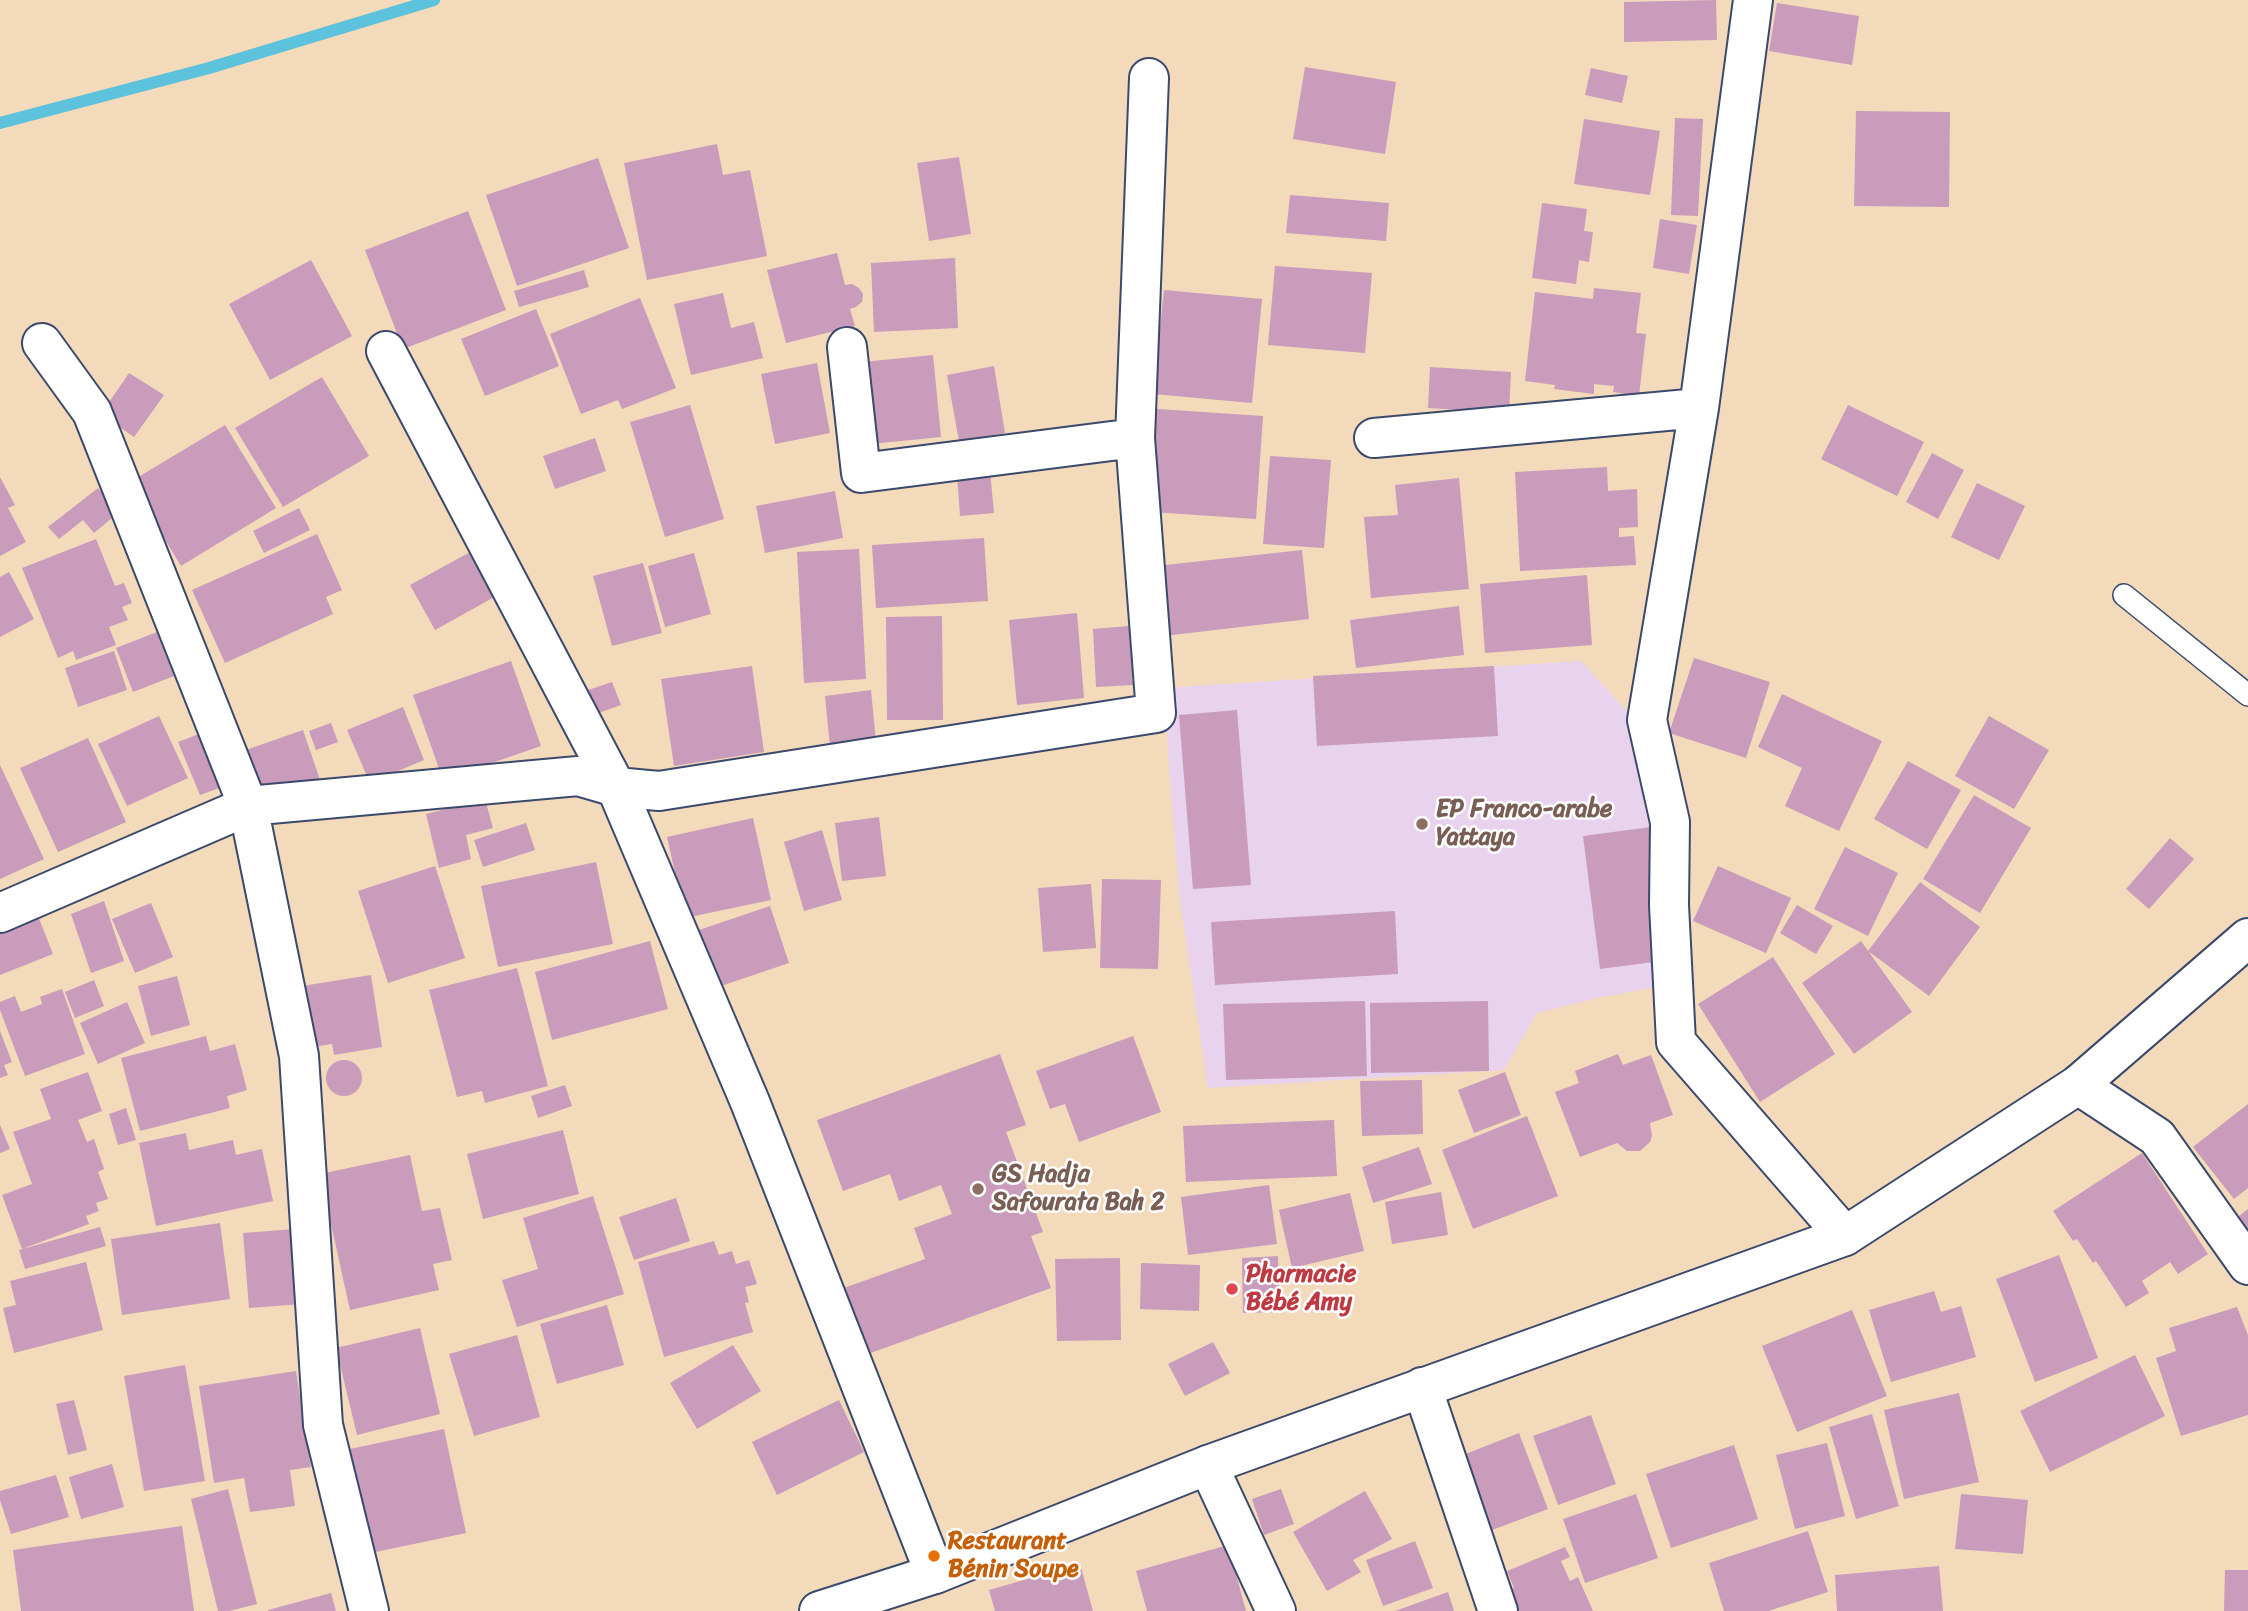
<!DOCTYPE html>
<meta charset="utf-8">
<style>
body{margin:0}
canvas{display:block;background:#f2daba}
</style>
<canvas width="2248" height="1611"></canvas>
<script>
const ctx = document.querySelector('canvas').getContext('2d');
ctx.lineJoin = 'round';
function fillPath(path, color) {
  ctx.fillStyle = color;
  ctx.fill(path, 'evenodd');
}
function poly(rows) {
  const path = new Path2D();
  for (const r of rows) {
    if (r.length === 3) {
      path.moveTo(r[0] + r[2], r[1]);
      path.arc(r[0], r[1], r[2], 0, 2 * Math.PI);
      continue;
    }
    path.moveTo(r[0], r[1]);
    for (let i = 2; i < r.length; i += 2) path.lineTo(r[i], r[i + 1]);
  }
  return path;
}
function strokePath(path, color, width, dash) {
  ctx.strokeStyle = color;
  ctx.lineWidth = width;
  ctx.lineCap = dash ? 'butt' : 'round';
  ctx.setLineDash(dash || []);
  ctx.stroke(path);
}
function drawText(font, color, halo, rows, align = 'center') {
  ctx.font = font + ' Sriracha,sans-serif';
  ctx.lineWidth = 5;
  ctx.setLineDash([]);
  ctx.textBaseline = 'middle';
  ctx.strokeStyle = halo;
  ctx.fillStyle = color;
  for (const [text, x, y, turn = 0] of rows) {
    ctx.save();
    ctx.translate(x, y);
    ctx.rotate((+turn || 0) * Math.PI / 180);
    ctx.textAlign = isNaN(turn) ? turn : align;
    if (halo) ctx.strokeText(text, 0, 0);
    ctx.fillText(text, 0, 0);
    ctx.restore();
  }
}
const built = poly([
 [1581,661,1666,754,1684,982,1597,998,1537,1013,1504,1070,1208,1088,1179,894,1163,688]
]);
const stream = poly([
 [0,123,209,68,434,0]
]);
const building = poly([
 [1716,0,1717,40,1624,42,1624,2],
 [1777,3,1859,16,1852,65,1769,51],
 [1305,67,1396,82,1385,154,1293,139],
 [1591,68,1628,76,1622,103,1585,95],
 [1856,111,1950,112,1949,207,1854,206],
 [1675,118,1703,119,1698,216,1671,215],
 [1584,119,1660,131,1650,195,1574,184],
 [717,144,723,175,750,170,767,256,647,280,624,163],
 [959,157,971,234,929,241,917,163],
 [598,158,629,248,517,286,486,195],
 [1290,195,1389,203,1386,241,1286,233],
 [1542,203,1587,209,1584,231,1593,232,1589,262,1579,260,1576,284,1532,278],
 [468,211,506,310,403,349,365,250],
 [1660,219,1697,225,1689,274,1653,268],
 [837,253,845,285,852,284,859,288,863,294,862,302,856,307,850,309,855,326,786,343,767,270],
 [955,258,958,328,874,332,871,263],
 [311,260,352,336,270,380,229,304],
 [1275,266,1372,273,1365,353,1268,345],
 [584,270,589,287,519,307,514,291],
 [1594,288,1641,293,1636,333,1646,334,1639,396,1613,392,1614,386,1594,384,1594,394,1554,389,1555,385,1525,381,1535,292,1593,299],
 [1164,290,1262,299,1252,403,1153,394],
 [723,293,731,328,754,322,763,358,691,375,674,304],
 [640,298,676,388,622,409,618,400,581,414,550,334],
 [536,309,559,366,485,396,461,339],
 [933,355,941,437,871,444,863,362],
 [817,363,830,433,775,444,761,374],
 [994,366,1005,433,959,441,947,375],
 [1430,367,1511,372,1509,413,1428,408],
 [129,373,164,395,134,437,101,414],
 [322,377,369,456,283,507,235,428],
 [690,405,724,519,665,537,630,422],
 [1848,405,1924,442,1897,496,1821,459],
 [1143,408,1263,416,1256,519,1152,512,1156,441,1141,440],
 [225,425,276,508,181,566,130,482],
 [595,438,606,471,555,489,543,456],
 [1932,453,1964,470,1938,519,1906,502],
 [1270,456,1331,460,1324,548,1263,544],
 [1607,467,1608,491,1637,489,1638,527,1619,528,1619,537,1634,536,1636,565,1520,571,1515,472],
 [990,471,994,513,960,516,957,475],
 [0,477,15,505,8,508,26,542,0,556],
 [1459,478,1469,589,1371,598,1364,517,1398,515,1395,485],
 [1977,483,2025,506,1999,560,1951,537],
 [98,488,118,513,94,533,83,520,59,539,48,527],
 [835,491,843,538,765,553,756,506],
 [299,508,310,530,264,553,253,531],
 [317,534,342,590,326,597,333,614,225,663,192,590],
 [984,538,988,601,876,608,872,545],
 [96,539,115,586,124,583,132,603,122,607,128,620,109,627,116,645,76,660,73,651,58,658,22,568],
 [859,549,866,679,804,683,797,552],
 [1302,550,1309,619,1155,637,1147,567],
 [472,551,496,596,435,630,410,585],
 [694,553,711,614,665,627,648,566],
 [643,563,662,633,612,646,593,576],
 [9,572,34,619,0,637,0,577],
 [1587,575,1592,645,1485,653,1480,584],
 [1459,606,1464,655,1356,668,1350,620],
 [1077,613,1084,698,1017,705,1009,620],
 [942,616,943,720,887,720,886,617],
 [1129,626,1133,685,1096,687,1093,629],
 [157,632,174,676,133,692,116,648],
 [114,651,127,690,78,707,65,668],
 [1694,658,1770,682,1746,758,1669,733],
 [511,661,541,746,443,780,413,695],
 [752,666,764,752,674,766,661,679],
 [1494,666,1498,736,1317,746,1313,676],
 [612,682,621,705,596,714,588,690],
 [871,690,876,742,830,747,825,696],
 [1782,694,1882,741,1839,831,1785,806,1802,768,1758,747],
 [403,707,424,760,370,783,347,730],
 [1237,710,1251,885,1193,889,1179,715],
 [159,716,188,778,127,806,98,744],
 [1989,716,2049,750,2014,809,1955,776],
 [331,723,338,742,316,750,309,731],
 [303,730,320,780,259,801,243,751],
 [199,734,222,787,200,795,178,742],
 [88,738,126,822,58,852,20,768],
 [1908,761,1961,790,1927,849,1874,819],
 [0,765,44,859,0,879],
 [1974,795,2031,828,1980,913,1923,879],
 [485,799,493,828,466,835,471,859,439,868,426,814],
 [879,817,886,876,842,881,835,823],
 [753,818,771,900,685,918,667,837],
 [526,823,535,850,483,867,474,840],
 [1651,827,1669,960,1600,969,1583,836],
 [822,830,842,900,804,911,784,842],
 [2170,838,2194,859,2149,909,2126,889],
 [1845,847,1898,873,1868,936,1814,909],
 [596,862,613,944,498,967,481,886],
 [435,866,465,958,388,983,358,891],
 [1718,866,1791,898,1766,953,1693,921],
 [1102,879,1161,880,1158,969,1100,968],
 [1920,882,1980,927,1929,996,1868,951],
 [1091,884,1096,948,1043,952,1038,888],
 [104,901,124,961,91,973,71,914],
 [151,903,173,957,135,973,112,919],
 [1797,905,1833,926,1816,954,1780,933],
 [770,906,789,963,709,990,690,933],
 [1395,911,1398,974,1215,985,1211,922],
 [38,916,53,954,0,975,0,930],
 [650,941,668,1009,552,1040,535,972],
 [1861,941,1912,1012,1854,1054,1802,983],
 [1773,957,1835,1054,1760,1102,1698,1004],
 [517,968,548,1086,485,1103,482,1091,457,1097,429,990],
 [371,975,382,1047,334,1055,332,1044,306,1048,296,987],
 [177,976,190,1025,151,1036,138,986],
 [94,980,104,1006,75,1018,65,992],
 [62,989,85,1054,25,1076,0,1010,0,1002,15,996,21,1012,42,1004,40,997],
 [1365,1001,1367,1076,1226,1080,1223,1004],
 [1488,1001,1489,1071,1371,1073,1370,1003],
 [127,1002,145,1043,98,1064,80,1023],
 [0,1031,12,1062,4,1065,8,1075,0,1078],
 [206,1036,210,1051,235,1044,247,1090,227,1096,230,1108,140,1131,121,1058],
 [1133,1036,1161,1112,1079,1142,1065,1104,1050,1109,1036,1071],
 [1000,1054,1026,1125,1006,1132,1043,1232,1031,1236,1051,1288,865,1355,841,1289,925,1259,914,1228,952,1214,941,1185,899,1201,890,1174,843,1191,817,1120],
 [1618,1054,1623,1065,1651,1055,1673,1115,1650,1123,1652,1136,1650,1142,1640,1151,1627,1151,1617,1143,1580,1157,1555,1092,1579,1083,1575,1071],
 [344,1078,18],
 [88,1072,102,1111,78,1120,87,1142,94,1139,104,1169,98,1172,108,1199,96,1203,99,1211,86,1216,89,1224,22,1249,2,1195,32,1184,13,1132,51,1119,40,1089],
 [1505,1072,1521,1115,1474,1133,1458,1090],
 [1422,1080,1423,1134,1362,1136,1360,1081],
 [565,1085,572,1106,538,1118,531,1096],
 [2248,1104,2248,1188,2234,1199,2193,1147],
 [126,1108,136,1140,118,1145,109,1114],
 [1527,1116,1558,1196,1473,1229,1442,1150],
 [1334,1120,1337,1176,1186,1182,1183,1126],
 [0,1125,10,1149,0,1153],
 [563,1130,579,1194,483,1219,467,1154],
 [186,1133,189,1150,233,1140,236,1155,262,1149,273,1201,156,1226,139,1143],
 [1419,1147,1432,1184,1373,1203,1362,1167],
 [2142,1153,2208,1254,2178,1274,2170,1262,2142,1281,2149,1293,2126,1307,2096,1261,2093,1263,2077,1239,2073,1241,2053,1211],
 [410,1155,422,1211,440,1208,452,1260,433,1264,439,1290,350,1310,320,1174],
 [1269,1185,1277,1244,1188,1255,1181,1197],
 [1441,1192,1448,1235,1392,1244,1385,1202],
 [1350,1193,1364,1251,1292,1268,1279,1210],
 [593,1196,624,1294,517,1327,502,1280,538,1269,523,1218],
 [676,1198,690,1241,634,1260,619,1217],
 [2248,1209,2248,1238,2234,1220],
 [220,1223,230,1299,122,1315,111,1239],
 [100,1227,106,1246,25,1269,19,1250],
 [295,1229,302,1304,249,1308,243,1233],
 [714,1241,719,1255,732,1251,736,1264,749,1260,757,1284,745,1287,749,1302,745,1303,753,1332,664,1357,638,1262],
 [2059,1255,2098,1358,2035,1382,1996,1279],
 [1278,1256,1280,1312,1243,1313,1242,1258],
 [1120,1258,1121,1340,1057,1341,1055,1259],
 [86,1262,103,1330,14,1353,3,1308,16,1305,10,1281],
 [1141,1263,1200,1265,1199,1311,1140,1309],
 [1934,1291,1941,1312,1961,1306,1976,1357,1891,1382,1869,1310],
 [607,1305,624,1365,557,1384,540,1324],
 [2237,1307,2248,1335,2248,1415,2181,1436,2156,1358,2176,1351,2169,1328],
 [1852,1310,1887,1396,1797,1432,1762,1346],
 [420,1328,440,1414,357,1435,336,1348],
 [517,1335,540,1417,474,1436,449,1354],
 [1213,1342,1230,1373,1185,1396,1168,1364],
 [733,1345,761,1391,697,1429,670,1383],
 [2135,1355,2165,1416,2050,1472,2020,1411],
 [185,1365,205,1481,144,1491,124,1376],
 [296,1371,311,1467,290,1470,295,1506,250,1512,244,1478,214,1483,199,1386],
 [1959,1393,1979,1482,1904,1499,1884,1410],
 [74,1400,87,1450,68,1455,56,1404],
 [839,1400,864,1452,777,1495,752,1442],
 [1872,1414,1899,1506,1856,1519,1829,1427],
 [1591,1415,1616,1484,1558,1505,1533,1436],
 [444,1429,466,1533,371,1553,350,1449],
 [1519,1433,1548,1509,1487,1532,1458,1457],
 [1827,1443,1845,1516,1795,1529,1776,1455],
 [1734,1445,1758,1519,1671,1548,1646,1474],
 [112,1464,124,1507,81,1519,69,1477],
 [56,1475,69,1517,11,1534,0,1500,0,1491],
 [228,1489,257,1604,229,1611,218,1611,191,1499],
 [1281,1489,1294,1524,1264,1535,1252,1499],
 [1365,1491,1392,1539,1353,1560,1361,1572,1327,1591,1293,1532],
 [1636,1494,1658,1558,1585,1583,1563,1519],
 [1961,1494,2028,1500,2023,1554,1955,1549],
 [182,1526,194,1611,21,1611,13,1550],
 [1808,1531,1828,1592,1768,1611,1724,1611,1709,1563],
 [1415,1541,1433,1588,1383,1606,1366,1560],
 [1228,1545,1246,1611,1147,1611,1136,1571],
 [1565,1547,1570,1557,1561,1561,1570,1581,1578,1577,1593,1611,1513,1611,1505,1592,1514,1588,1507,1571],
 [1080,1564,1093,1611,995,1611,989,1590],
 [1939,1566,1943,1611,1837,1611,1835,1575],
 [2225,1570,2248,1570,2248,1611,2224,1611],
 [1448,1592,1454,1611,1395,1611],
 [331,1593,336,1611,268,1611,268,1610]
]);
const lane = poly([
 [2124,595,2248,695]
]);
const street = poly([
 [42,343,92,412,248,806,299,1056,323,1425,369,1611],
 [847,347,861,473,1135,438],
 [386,351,616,787,750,1102,935,1574],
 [1699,408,1753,0],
 [1374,438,1699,408,1647,720,1670,822,1669,905,1676,1042,1845,1236],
 [0,913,248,806,578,776,616,787,659,791,1156,713,1135,438,1149,78],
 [2078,1085,2157,1137,2248,1265],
 [1422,1387,1498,1611],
 [1208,1465,1276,1611]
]);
const primary = poly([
 [819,1611,935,1574,1208,1465,1845,1236,2078,1085,2248,938]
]);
const markers = [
 [1422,824,7,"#8d6e63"],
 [978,1189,7,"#8d6e63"],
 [1232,1289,7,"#e0444e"],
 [934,1556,7,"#e8710a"]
];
const educationNames = [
 ["EP Franco-arabe",1436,810],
 ["Yattaya",1436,838],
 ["GS Hadja",992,1175],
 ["Safourata Bah 2",992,1203]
];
const healthNames = [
 ["Pharmacie",1246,1275],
 ["Bébé Amy",1246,1303]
];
const foodNames = [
 ["Restaurant",948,1542],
 ["Bénin Soupe",948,1570]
];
fillPath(built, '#e9d2ee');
strokePath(stream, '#5dc2db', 12);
fillPath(building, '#c99cbb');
strokePath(lane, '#3b496c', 24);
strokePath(street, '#3b496c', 42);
strokePath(primary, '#3b496c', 42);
strokePath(lane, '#fff', 21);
strokePath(street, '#fff', 38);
strokePath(primary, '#fff', 38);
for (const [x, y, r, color] of markers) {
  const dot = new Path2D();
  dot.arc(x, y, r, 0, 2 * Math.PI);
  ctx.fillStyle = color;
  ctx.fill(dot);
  strokePath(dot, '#fff', 2.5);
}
drawText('bold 24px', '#785e54', '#fff', educationNames, 'left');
drawText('bold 24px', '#be3a42', '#fff', healthNames, 'left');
drawText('bold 24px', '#c56008', '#fff', foodNames, 'left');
</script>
